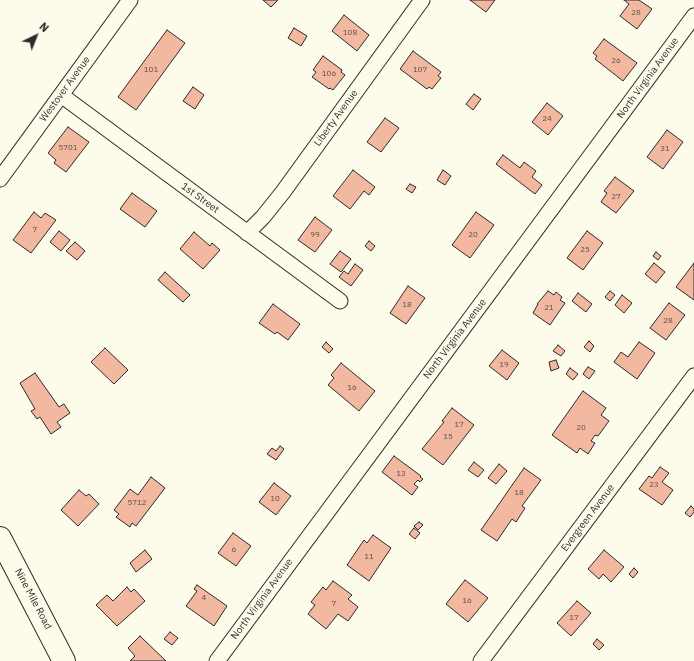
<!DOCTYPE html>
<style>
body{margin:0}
#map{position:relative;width:694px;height:661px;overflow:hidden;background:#fdfbea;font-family:"IBM Plex Sans",sans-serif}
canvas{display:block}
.north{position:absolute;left:16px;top:16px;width:40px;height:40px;-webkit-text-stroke:3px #fdfbea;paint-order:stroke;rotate:43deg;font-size:11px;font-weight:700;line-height:16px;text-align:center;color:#2b2b2b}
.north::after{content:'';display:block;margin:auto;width:14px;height:18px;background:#2b2b2b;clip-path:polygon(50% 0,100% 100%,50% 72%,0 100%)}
</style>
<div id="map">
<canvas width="694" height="661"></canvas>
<div class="north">N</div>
</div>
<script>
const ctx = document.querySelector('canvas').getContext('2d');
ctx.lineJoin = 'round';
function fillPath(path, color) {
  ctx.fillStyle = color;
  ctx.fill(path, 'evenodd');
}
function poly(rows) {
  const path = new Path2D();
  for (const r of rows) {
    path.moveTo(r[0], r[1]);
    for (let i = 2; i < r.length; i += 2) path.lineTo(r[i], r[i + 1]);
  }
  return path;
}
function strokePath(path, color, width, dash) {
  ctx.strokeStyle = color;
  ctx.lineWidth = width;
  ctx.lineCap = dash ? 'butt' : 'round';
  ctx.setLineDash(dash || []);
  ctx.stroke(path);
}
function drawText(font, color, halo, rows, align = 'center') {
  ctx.font = font + ' "IBM Plex Sans",sans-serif';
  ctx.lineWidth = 3;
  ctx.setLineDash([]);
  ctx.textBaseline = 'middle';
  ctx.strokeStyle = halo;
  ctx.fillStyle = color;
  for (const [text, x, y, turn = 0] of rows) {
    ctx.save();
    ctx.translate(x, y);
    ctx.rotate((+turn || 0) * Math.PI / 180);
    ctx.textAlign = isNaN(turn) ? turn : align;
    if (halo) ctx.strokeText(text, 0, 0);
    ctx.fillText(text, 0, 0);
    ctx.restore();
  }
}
const building = poly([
 [263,0,278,0,271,7,263,0],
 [470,0,495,0,486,12,470,0],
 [624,0,639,0,652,9,637,29,620,16,629,4,624,0],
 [344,15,369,35,357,51,332,31,344,15],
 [294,28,307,36,301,46,288,38,294,28],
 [167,30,185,43,136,110,118,97,167,30],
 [604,39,637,63,623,81,595,59,597,56,593,53,604,39],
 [413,51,441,72,438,76,441,78,432,89,429,87,427,89,400,69,413,51],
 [323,56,342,70,341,72,345,75,333,90,330,88,329,89,312,77,316,72,313,70,323,56],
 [193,87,204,95,195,109,183,101,193,87],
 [474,94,481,99,473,110,466,104,474,94],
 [547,103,563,116,548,135,532,122,547,103],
 [385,118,399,128,381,152,367,142,385,118],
 [68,127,89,142,66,172,54,163,56,160,48,153,68,127],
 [667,130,683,142,663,169,647,157,667,130],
 [503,155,520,168,524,162,536,171,532,177,542,185,535,194,496,164,503,155],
 [353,170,375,187,369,195,364,191,350,209,333,196,353,170],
 [443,170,451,176,445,185,437,180,443,170],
 [615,177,634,191,616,213,601,202,607,193,604,191,615,177],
 [410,184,416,187,412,193,406,189,410,184],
 [132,193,157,211,145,227,120,209,132,193],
 [34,212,41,218,45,213,56,220,31,253,13,240,34,212],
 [476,212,494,225,470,258,452,245,476,212],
 [315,217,332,230,315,252,298,240,315,217],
 [59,231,70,240,61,251,50,242,59,231],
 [587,231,603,243,583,270,567,258,587,231],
 [194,232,210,246,212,243,220,250,203,269,180,249,194,232],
 [369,241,375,246,371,251,365,246,369,241],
 [75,242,85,251,77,260,66,251,75,242],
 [340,251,351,259,341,272,330,264,340,251],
 [656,252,661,256,658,260,653,256,656,252],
 [654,263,665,272,656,283,645,274,654,263],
 [694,263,694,300,676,287,694,263],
 [355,264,363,270,351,286,339,277,344,271,348,274,355,264],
 [165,272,190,295,183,302,158,280,165,272],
 [408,286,425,298,406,324,390,313,408,286],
 [548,291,554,295,556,292,562,297,560,300,565,303,550,325,533,313,538,304,537,304,548,291],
 [610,291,615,295,610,301,605,297,610,291],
 [578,293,592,304,586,312,572,301,578,293],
 [622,295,632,303,624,313,615,305,622,295],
 [669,303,685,315,666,340,650,328,669,303],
 [273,304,300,324,288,340,277,332,275,334,259,323,273,304],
 [589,341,594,346,590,352,584,347,589,341],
 [326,342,333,349,329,353,322,347,326,342],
 [639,342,655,353,637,379,614,362,621,352,628,357,639,342],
 [558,345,565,351,561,356,553,351,558,345],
 [105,348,128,370,114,384,91,362,105,348],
 [502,350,519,363,507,380,489,366,502,350],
 [556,360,559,368,551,371,549,362,556,360],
 [341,363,375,391,359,411,328,385,334,378,331,375,341,363],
 [588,367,595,371,589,379,583,374,588,367],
 [570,368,578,374,573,380,566,374,570,368],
 [35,373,59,407,64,404,70,413,57,422,61,427,51,434,40,417,37,419,31,411,35,409,20,383,35,373],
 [583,391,606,408,601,415,609,421,598,436,595,435,591,441,595,443,588,454,580,448,577,453,552,435,583,391],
 [452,408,474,425,443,465,422,449,444,422,442,421,452,408],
 [280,446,284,449,276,460,267,454,272,448,276,451,280,446],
 [394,456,421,476,420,477,423,479,420,482,418,480,414,484,418,487,412,495,382,472,394,456],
 [474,462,484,470,478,477,468,470,474,462],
 [499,464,507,471,496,484,488,478,499,464],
 [660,467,669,473,662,482,673,490,662,505,639,489,649,476,652,478,660,467],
 [524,468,541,480,522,506,525,508,516,522,512,519,497,541,481,530,524,468],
 [151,477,165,488,136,526,132,523,130,527,116,517,119,514,114,510,130,489,138,495,151,477],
 [274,483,291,496,276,515,259,502,274,483],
 [79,490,86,496,89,494,99,504,78,526,61,510,79,490],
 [691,506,694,509,694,512,690,517,685,513,691,506],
 [419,522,423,525,418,530,414,526,419,522],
 [414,528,420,533,415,539,409,534,414,528],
 [233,533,251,546,236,566,218,553,233,533],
 [373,535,391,548,369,581,347,565,364,540,367,543,373,535],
 [145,550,152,559,136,572,130,563,145,550],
 [604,550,624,567,611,582,603,574,599,579,588,569,604,550],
 [634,568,638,572,633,578,629,574,634,568],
 [465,580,488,598,468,622,446,604,465,580],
 [333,581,352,595,348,599,358,607,348,621,338,614,326,629,308,614,315,605,311,602,323,587,326,590,333,581],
 [197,585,227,606,214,626,186,606,197,591,194,589,197,585],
 [127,587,131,592,134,589,145,601,117,626,96,605,107,595,113,601,127,587],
 [577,601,591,613,571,636,557,623,577,601],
 [170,632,178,638,172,645,164,639,170,632],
 [140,636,166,661,130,661,135,656,128,648,140,636],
 [597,639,604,645,599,650,593,644,597,639]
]);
const minor = poly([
 [61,95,340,301],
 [0,179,130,0],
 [247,233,263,217,283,192,422,0],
 [217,661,694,16],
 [481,661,694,376]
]);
const primary = poly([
 [0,538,64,661]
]);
const numberNames = [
 ["28",636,13],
 ["108",350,33],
 ["26",616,61],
 ["101",151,70],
 ["107",420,70],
 ["106",329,74],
 ["24",547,119],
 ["5701",68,148],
 ["31",665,149],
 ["27",616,197],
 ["7",35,230],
 ["99",315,235],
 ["20",473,235],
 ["25",585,250],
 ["18",407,305],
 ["21",549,308],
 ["28",668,321],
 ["19",504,365],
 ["16",352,388],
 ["17",459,425],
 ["20",581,428],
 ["15",448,437],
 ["13",401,474],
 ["23",654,485],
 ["18",519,493],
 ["10",275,499],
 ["5712",137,503],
 ["6",234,550],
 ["11",369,557],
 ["4",204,598],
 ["16",467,601],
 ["7",334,604],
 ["17",574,618]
];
const streetNames = [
 ["North Virginia Avenue",648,78,-54],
 ["Westover Avenue",65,89,-54],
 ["Liberty Avenue",336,118,-54],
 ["1st Street",200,198,36],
 ["North Virginia Avenue",455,339,-53],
 ["Evergreen Avenue",588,518,-53],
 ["Nine Mile Road",33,599,62],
 ["North Virginia Avenue",262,599,-54]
];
fillPath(building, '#f2b8a0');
strokePath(building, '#2b2b2b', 1);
strokePath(minor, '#2b2b2b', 17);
strokePath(primary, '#2b2b2b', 24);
strokePath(minor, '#fdfbea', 15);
strokePath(primary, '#fdfbea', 22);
drawText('8px', '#5d4e48', null, numberNames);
drawText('10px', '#2b2b2b', '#fdfbea', streetNames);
</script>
